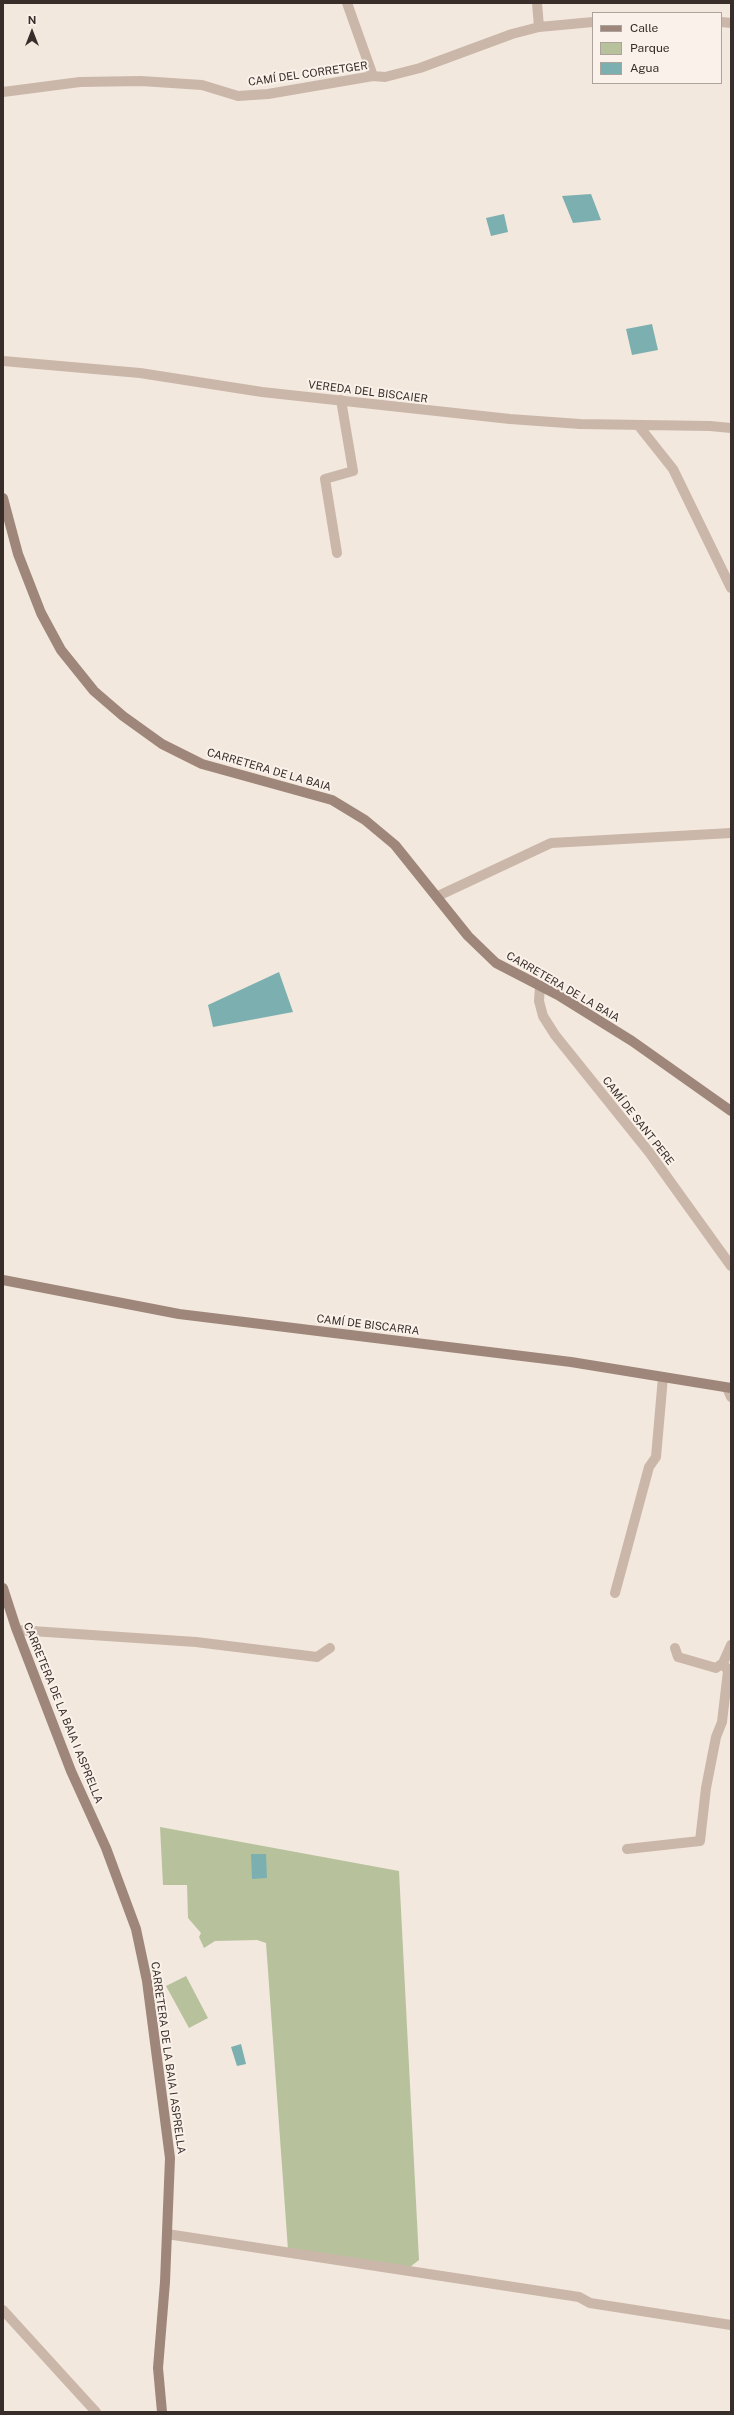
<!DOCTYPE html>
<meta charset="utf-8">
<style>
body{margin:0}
#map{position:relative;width:734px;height:2415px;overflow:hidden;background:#f3e8dd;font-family:"Public Sans",sans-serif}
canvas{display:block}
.frame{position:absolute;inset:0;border:4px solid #382d29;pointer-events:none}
.legend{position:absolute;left:592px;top:12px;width:130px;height:72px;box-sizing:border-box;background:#faf2ea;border:1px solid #aca39d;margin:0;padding:5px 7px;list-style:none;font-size:12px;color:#382d29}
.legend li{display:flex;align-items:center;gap:8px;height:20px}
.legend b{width:20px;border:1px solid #aca39d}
.north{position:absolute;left:12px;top:12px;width:40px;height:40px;-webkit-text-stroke:3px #faf2ea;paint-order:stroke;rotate:0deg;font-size:11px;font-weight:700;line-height:16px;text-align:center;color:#382d29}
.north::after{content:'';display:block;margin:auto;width:14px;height:18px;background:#382d29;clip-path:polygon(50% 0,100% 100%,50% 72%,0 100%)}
</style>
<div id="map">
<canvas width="734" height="2415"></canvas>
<div class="frame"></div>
<ul class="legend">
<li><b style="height:5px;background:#9f867a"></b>Calle</li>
<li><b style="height:11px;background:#b7c29d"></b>Parque</li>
<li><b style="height:11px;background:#7cb0b0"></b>Agua</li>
</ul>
<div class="north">N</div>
</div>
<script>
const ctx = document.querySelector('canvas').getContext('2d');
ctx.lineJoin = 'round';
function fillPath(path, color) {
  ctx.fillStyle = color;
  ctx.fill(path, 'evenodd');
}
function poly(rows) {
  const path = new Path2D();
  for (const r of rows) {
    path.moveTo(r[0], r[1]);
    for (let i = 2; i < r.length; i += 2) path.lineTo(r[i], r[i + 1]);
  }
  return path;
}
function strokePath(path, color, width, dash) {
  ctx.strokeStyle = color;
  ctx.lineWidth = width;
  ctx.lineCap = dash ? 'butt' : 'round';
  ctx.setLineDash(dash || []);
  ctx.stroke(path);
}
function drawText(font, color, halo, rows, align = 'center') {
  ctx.font = font + ' "Public Sans",sans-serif';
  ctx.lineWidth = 4;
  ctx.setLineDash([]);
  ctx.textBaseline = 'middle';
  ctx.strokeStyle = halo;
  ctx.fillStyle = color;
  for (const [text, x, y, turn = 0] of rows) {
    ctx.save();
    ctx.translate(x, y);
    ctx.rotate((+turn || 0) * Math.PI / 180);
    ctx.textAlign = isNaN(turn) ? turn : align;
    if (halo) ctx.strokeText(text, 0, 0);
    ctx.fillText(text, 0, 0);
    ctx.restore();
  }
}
const green = poly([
 [160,1827,399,1871,419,2260,410,2267,288,2250,266,1943,257,1940,215,1941,204,1948,199,1937,201,1933,188,1918,187,1885,163,1885],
 [186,1976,208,2018,189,2028,166,1986]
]);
const water = poly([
 [591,194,601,220,573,223,562,196],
 [504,214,508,232,491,236,486,218],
 [652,324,658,350,632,355,626,329],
 [279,972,293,1012,213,1027,208,1005],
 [251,1854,266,1854,267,1878,252,1879],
 [241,2044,246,2064,237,2066,231,2047]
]);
const street = poly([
 [347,3,373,76],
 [537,3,539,27],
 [721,22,731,23],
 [3,92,80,82,141,81,202,85,238,96,268,94,373,76,385,77,420,68,512,34,539,27,593,22],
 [3,361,140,373,262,392,510,419,580,424,710,426,731,428],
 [638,425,673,469,731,588],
 [337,553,325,479,353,471,341,400],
 [438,896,551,843,731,833],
 [540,986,539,1001,543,1016,555,1035,649,1152,731,1266],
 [727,1388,731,1397],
 [615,1593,649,1467,656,1457,663,1377],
 [17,1630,196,1642,317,1657,330,1648],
 [675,1648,678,1657,716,1668,723,1663,731,1645],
 [627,1849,700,1841,706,1788,716,1737,722,1722,728,1671,723,1663],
 [167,2234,579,2297,590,2303,731,2325],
 [3,2310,96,2412]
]);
const secondary = poly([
 [3,498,18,554,41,613,61,650,94,691,123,716,162,744,202,764,332,800,365,820,395,845,468,936,496,963,558,995,632,1041,731,1111],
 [3,1280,179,1314,571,1362,731,1388],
 [3,1588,16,1628,71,1771,106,1848,136,1929,147,1981,170,2158,165,2282,158,2368,162,2412]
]);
const streetNames = [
 ["CAMÍ DEL CORRETGER",308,74,-8],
 ["VEREDA DEL BISCAIER",368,392,7],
 ["CARRETERA DE LA BAIA",269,770,16],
 ["CARRETERA DE LA BAIA",563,987,30],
 ["CAMÍ DE SANT PERE",638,1121,52],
 ["CAMÍ DE BISCARRA",368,1325,7],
 ["CARRETERA DE LA BAIA I ASPRELLA",63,1713,68],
 ["CARRETERA DE LA BAIA I ASPRELLA",168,2058,82]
];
fillPath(green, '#b7c29d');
fillPath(water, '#7cb0b0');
strokePath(street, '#cbb7a9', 10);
strokePath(secondary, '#9f867a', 10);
drawText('11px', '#382d29', '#faf2ea', streetNames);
</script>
